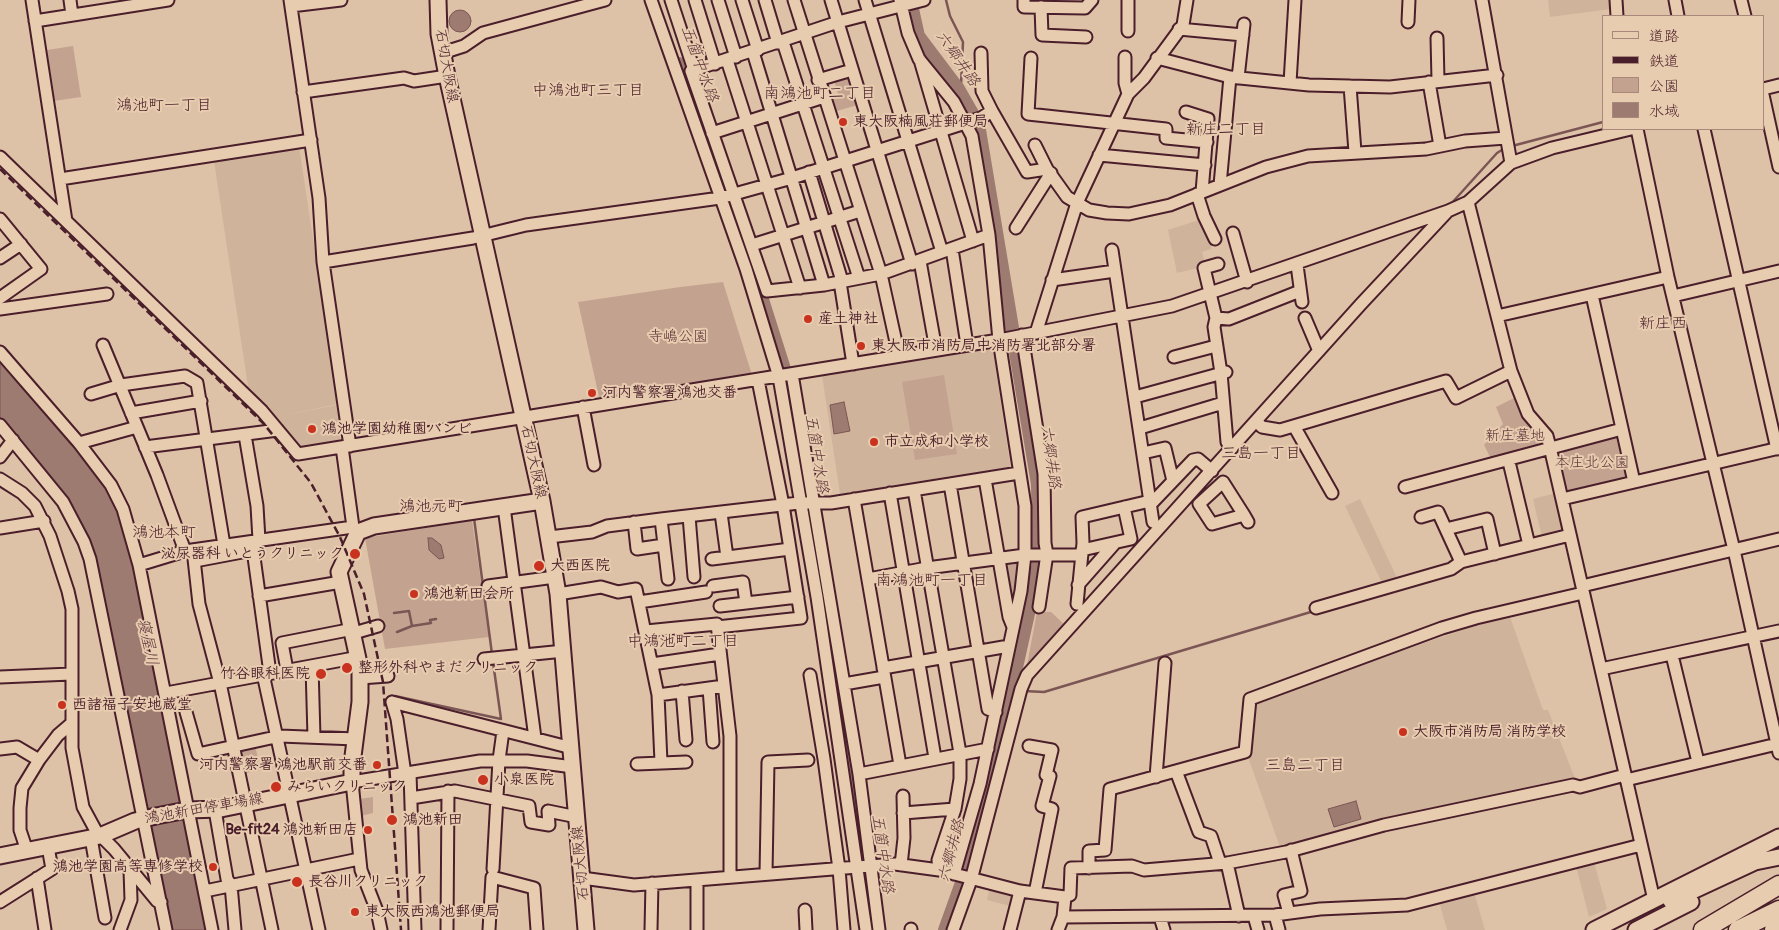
<!DOCTYPE html>
<meta charset="utf-8">
<style>
body{margin:0}
#map{position:relative;width:1779px;height:930px;overflow:hidden;background:#dec2a7;font-family:Pangolin,"Klee One",sans-serif}
canvas{display:block}
.legend{position:absolute;left:1602px;top:15px;width:162px;height:115px;box-sizing:border-box;background:#e8ccaf;border:1px solid #a9877a;margin:0;padding:6px 9px;list-style:none;font-size:15px;color:#4a1f2b}
.legend li{display:flex;align-items:center;gap:10px;height:25px}
.legend b{width:25px;border:1px solid #a9877a}
</style>
<div id="map">
<canvas width="1779" height="930"></canvas>
<ul class="legend">
<li><b style="height:6px;background:#e8ccaf"></b>道路</li>
<li><b style="height:6px;background:#4a1f2b"></b>鉄道</li>
<li><b style="height:14px;background:#c3a390"></b>公園</li>
<li><b style="height:14px;background:#9e7b70"></b>水域</li>
</ul>
</div>
<script>
const ctx = document.querySelector('canvas').getContext('2d');
ctx.lineJoin = 'round';
function fillPath(path, color) {
  ctx.fillStyle = color;
  ctx.fill(path, 'evenodd');
}
function poly(rows) {
  const path = new Path2D();
  for (const r of rows) {
    if (r.length === 3) {
      path.moveTo(r[0] + r[2], r[1]);
      path.arc(r[0], r[1], r[2], 0, 2 * Math.PI);
      continue;
    }
    path.moveTo(r[0], r[1]);
    for (let i = 2; i < r.length; i += 2) path.lineTo(r[i], r[i + 1]);
  }
  return path;
}
function strokePath(path, color, width, dash) {
  ctx.strokeStyle = color;
  ctx.lineWidth = width;
  ctx.lineCap = dash ? 'butt' : 'round';
  ctx.setLineDash(dash || []);
  ctx.stroke(path);
}
function drawText(font, color, halo, rows, align = 'center') {
  ctx.font = font + ' Pangolin,"Klee One",sans-serif';
  ctx.lineWidth = 4;
  ctx.setLineDash([]);
  ctx.textBaseline = 'middle';
  ctx.strokeStyle = halo;
  ctx.fillStyle = color;
  for (const [text, x, y, turn = 0] of rows) {
    ctx.save();
    ctx.translate(x, y);
    ctx.rotate((+turn || 0) * Math.PI / 180);
    ctx.textAlign = isNaN(turn) ? turn : align;
    if (halo) ctx.strokeText(text, 0, 0);
    ctx.fillText(text, 0, 0);
    ctx.restore();
  }
}
const built = poly([
 [1548,0,1610,0,1611,9,1550,17],
 [299,146,338,404,281,416,337,405,340,415,340,441,301,449,274,417,249,393,214,161],
 [1202,219,1212,239,1211,249,1202,252,1206,266,1177,273,1168,230],
 [990,348,993,351,1011,470,840,494,822,375],
 [1556,493,1563,527,1560,533,1542,537,1533,499],
 [1360,499,1398,580,1384,587,1345,506],
 [1509,614,1543,710,1548,710,1576,781,1281,850,1247,754,1252,702],
 [1594,862,1607,909,1589,917,1576,866],
 [990,887,1017,893,1014,907,987,900],
 [1474,892,1485,930,1447,930,1439,901]
]);
const green = poly([
 [73,46,81,97,54,101,47,50],
 [852,71,861,104,830,113,826,98,838,94,833,77],
 [723,282,752,375,681,387,599,397,578,302,680,287],
 [944,375,957,454,915,460,902,382],
 [1516,397,1527,424,1543,440,1545,446,1492,461,1484,445,1503,424,1496,407],
 [1619,435,1629,473,1626,479,1569,493,1564,489,1555,451],
 [472,520,489,637,385,649,365,538],
 [1019,558,1013,610,1000,561],
 [1037,612,1051,612,1065,625,1027,665],
 [255,744,260,770,242,774,236,748],
 [373,797,373,813,361,816,359,799]
]);
const water = poly([
 [460,21,11],
 [0,360,101,478,114,501,130,544,209,930,169,930,92,550,80,520,65,495,0,417,0,360],
 [844,402,850,431,834,434,830,405,844,402],
 [428,538,432,538,441,545,444,558,439,559,429,550,428,538],
 [1356,801,1361,819,1334,827,1328,809,1356,801]
]);
const stream = poly([
 [946,0,950,16,963,42,961,85,958,89],
 [1512,146,1603,122],
 [1450,205,1497,153,1505,148],
 [471,519,474,518,492,654],
 [372,534,416,527],
 [1461,568,1475,564],
 [394,613,409,611,412,626,397,632],
 [412,626,431,623,430,620,436,619],
 [1013,677,1025,670],
 [1024,691,1044,692,1314,611],
 [395,696,501,719,493,662]
]);
const river = poly([
 [910,0,918,36,958,89,978,124,1038,484,1039,564,1011,690,964,877,945,930],
 [679,64,725,188,759,290,784,369,798,442],
 [819,569,861,829]
]);
const minor = poly([
 [32,0,66,221],
 [70,0,72,15],
 [290,0,319,198,323,262,350,446],
 [651,0,746,269,779,377,817,597,866,930],
 [671,0,694,70],
 [695,0,715,64],
 [718,0,736,57],
 [742,0,758,50],
 [765,0,778,43],
 [794,0,881,274,899,356],
 [831,0,912,264],
 [865,0,942,252],
 [900,0,908,33,919,59,954,102,972,136,989,235,999,340,1025,506,1025,555,1021,591,980,784,954,874],
 [924,0,838,22,691,71,767,291,824,285,881,274,989,235],
 [1024,0,1024,7,1085,8,1092,0],
 [1128,0,1128,31],
 [1482,0,1511,163],
 [1616,0,1617,16],
 [1675,0,1678,16],
 [1741,0,1745,16],
 [291,6,341,0],
 [1041,7,1042,35,1086,37],
 [35,21,168,0],
 [1408,22,1409,0],
 [1179,29,1243,35],
 [1437,38,1438,80],
 [783,42,859,278],
 [753,52,824,285],
 [442,53,464,46,483,33,605,0],
 [981,53,982,91,992,111],
 [1125,57,1125,83,1128,94],
 [1031,58,1028,114,1166,129,1166,138,1207,142],
 [1157,58,1230,77,1309,85,1390,87,1497,75],
 [727,60,800,288],
 [920,60,973,241],
 [1238,78,1244,24],
 [818,80,852,70],
 [1429,82,1440,146],
 [1290,83,1295,0],
 [1350,86,1355,152],
 [1763,89,1779,85],
 [303,92,404,78,414,81,447,76],
 [1763,95,1779,167],
 [1186,112,1208,119,1202,192],
 [1637,129,1668,277,1734,550,1779,753],
 [1704,129,1777,449],
 [712,133,824,97],
 [1035,145,1047,169],
 [1099,155,1205,165],
 [0,157,262,411,298,454,999,340,1172,306,1448,211,1468,202,1511,163,1552,148,1631,129],
 [809,172,842,281],
 [60,179,311,140],
 [1220,185,1230,77],
 [1197,194,1204,216,1215,239],
 [1468,202,1511,371,1528,414,1547,436,1550,447,1654,900],
 [0,219,41,269,0,298],
 [1016,228,1051,173],
 [1233,233,1247,282],
 [752,245,860,211],
 [952,249,967,345],
 [1112,250,1153,522],
 [0,258,21,244],
 [920,261,936,350],
 [323,262,473,238,526,225,720,198,792,178,981,118,992,111,1027,172,1047,169,1067,197,1089,210,1107,213,1129,214,1170,205,1266,167,1308,156,1426,149,1465,141,1506,138],
 [1218,264,1204,268,1216,318,1214,327,1221,373,1227,442,1232,448],
 [1297,265,1302,302],
 [1052,280,1115,271],
 [840,282,853,364],
 [1592,295,1634,482],
 [1673,296,1779,271],
 [0,309,107,294],
 [1497,316,1668,277],
 [1216,318,1229,319,1300,291],
 [1305,318,1319,351],
 [1036,333,1077,203,1128,94,1144,78,1183,25,1187,0],
 [1022,335,1044,474,1045,543,1047,554,1039,607],
 [103,345,157,475,185,551],
 [0,352,79,443,111,485,123,509,139,565,212,930],
 [1174,357,1216,346],
 [792,374,859,774,879,930],
 [91,394,121,385,185,376,197,383,224,545],
 [1135,397,1226,372],
 [583,407,594,465],
 [131,413,201,401],
 [1256,421,1262,427,1280,430,1446,381,1456,398,1511,371],
 [0,425,63,502,84,542,90,559,166,930],
 [1294,426,1332,493],
 [1140,428,1223,403],
 [245,435,257,506,259,540,253,550,270,673],
 [79,443,137,427],
 [145,447,278,430],
 [342,447,353,527,358,532],
 [1143,453,1165,448,1173,481],
 [0,457,13,440],
 [1510,466,1529,545],
 [0,479,22,493,35,506,50,536,68,591,72,609,72,748,83,807,96,831,114,849,157,901,161,902],
 [985,479,1009,617,1013,627],
 [950,484,988,709,996,712],
 [1405,487,1622,429],
 [914,490,960,753,960,779,955,809,938,860,939,870],
 [890,493,935,758],
 [854,499,900,765],
 [1562,499,1779,448],
 [1150,505,1193,460,1198,459,1212,471],
 [504,507,535,738],
 [721,513,727,557],
 [1244,515,1212,524,1199,504,1223,482,1244,515,1248,522],
 [689,516,694,577],
 [1421,517,1438,512,1461,562],
 [661,519,668,579],
 [634,522,637,549,664,545],
 [0,528,44,521],
 [1446,529,1487,519,1495,554],
 [549,537,592,532,607,526,661,519,799,503,831,503,1019,473],
 [193,550,199,604,220,683,272,930],
 [1082,550,1131,539,1124,507],
 [712,559,790,549],
 [195,561,253,550],
 [139,565,185,551,353,527],
 [868,579,927,568,1025,555,1082,555],
 [1078,585,1115,543],
 [488,586,555,577],
 [713,586,743,582,746,603],
 [1582,586,1779,539],
 [558,594,601,587,618,592,636,589,658,695,661,762],
 [259,596,341,582],
 [639,602,706,592],
 [1077,604,1083,543,1082,517,1150,501],
 [720,606,798,597],
 [1316,608,1451,569,1461,562,1570,535],
 [717,627,801,618,783,505,758,380],
 [646,631,717,624,730,736,730,877],
 [354,633,378,626],
 [1672,655,1698,762],
 [484,659,564,651],
 [652,664,720,654],
 [312,666,314,737],
 [883,668,1009,646],
 [1601,669,1779,631],
 [287,670,282,643,353,629],
 [263,674,319,930],
 [810,675,824,759,839,869,844,930],
 [0,677,71,674],
 [360,678,388,676],
 [844,684,884,677],
 [709,688,713,742],
 [682,691,686,740],
 [166,693,359,657],
 [658,695,724,686],
 [392,702,572,748],
 [392,702,397,719,405,774],
 [186,712,198,754,280,736,356,739],
 [1029,746,1052,750,1046,775,1050,776,1042,806,1052,809,1035,893],
 [0,749,17,747,39,760],
 [637,764,686,762],
 [1176,771,1199,832,1211,836,1220,863],
 [410,773,415,930],
 [859,774,988,749],
 [1156,777,1165,663],
 [1626,780,1777,744],
 [411,798,455,791,529,806,531,822,549,825,548,811,577,817],
 [215,810,227,879,231,885,235,930],
 [903,813,955,809],
 [91,838,105,918],
 [27,851,20,830,20,808,22,788,39,760,58,735,72,723],
 [1227,863,1239,916],
 [901,865,904,838,903,796],
 [1089,868,1089,851,1105,850,1110,789,1245,752,1250,699,1442,628,1476,618,1583,593],
 [493,869,499,760,503,731],
 [766,874,768,762,808,760],
 [37,878,45,930],
 [582,878,634,885,895,864,939,870,1020,891,1065,897,1063,917,1275,915,1320,909,1407,905,1641,845],
 [205,891,359,859],
 [1065,897,1070,895,1071,868,1132,866,1144,870,1227,863,1286,852,1384,825,1573,785,1580,787,1625,775],
 [0,902,52,869,48,847],
 [805,910,806,930],
 [1289,913,1284,895,1301,891,1291,850],
 [1275,915,1279,930],
 [1254,916,1258,930],
 [1160,917,1164,930],
 [120,930,131,900,130,870],
 [381,930,377,911,361,870,352,782,480,761,527,761,573,767],
 [447,930,448,791],
 [489,930,492,877,534,888,537,930],
 [651,930,652,883],
 [697,930,697,880],
 [911,930,911,929],
 [953,930,971,880,1021,689,1027,675,1361,304,1448,211],
 [1010,930,1020,891],
 [1058,930,1063,917]
]);
const major = poly([
 [438,0,439,34,447,76,542,501,558,594,586,930],
 [0,856,100,836,135,821,156,816,187,810,221,809,352,782,352,764,360,702,360,668,339,572,358,532,374,526,542,501],
 [1671,901,1755,862,1779,857],
 [1594,930,1779,837],
 [1636,930,1691,902]
]);
const highway = poly([
 [1703,930,1779,885],
 [1738,930,1779,910],
 [1774,930,1779,928]
]);
const rail = poly([
 [0,169,264,424,311,483,340,537,364,594,383,682,401,930]
]);
const markers = [
 [843,122,5,"#c8321e"],
 [808,319,5,"#c8321e"],
 [861,346,5,"#c8321e"],
 [592,393,5,"#c8321e"],
 [312,429,5,"#c8321e"],
 [874,442,5,"#c8321e"],
 [355,554,6,"#c8321e"],
 [539,566,6,"#c8321e"],
 [414,594,5,"#c8321e"],
 [347,668,6,"#c8321e"],
 [321,674,6,"#c8321e"],
 [62,705,5,"#c8321e"],
 [1403,732,5,"#c8321e"],
 [377,765,5,"#c8321e"],
 [483,780,6,"#c8321e"],
 [276,787,6,"#c8321e"],
 [392,820,6,"#c8321e"],
 [368,830,5,"#c8321e"],
 [213,867,5,"#c8321e"],
 [297,882,6,"#c8321e"],
 [355,912,5,"#c8321e"]
];
const streetNames = [
 ["石切大阪線",446,66,80],
 ["石切大阪線",533,462,78],
 ["鴻池新田停車場線",204,809,-10],
 ["石切大阪線",581,863,-95]
];
const poiNames = [
 ["東大阪楠風荘郵便局",853,122],
 ["産土神社",818,319],
 ["東大阪市消防局中消防署北部分署",871,346],
 ["河内警察署鴻池交番",602,393],
 ["鴻池学園幼稚園バンビ",322,429],
 ["市立成和小学校",884,442],
 ["泌尿器科 いとうクリニック",344,554,"right"],
 ["大西医院",550,566],
 ["鴻池新田会所",424,594],
 ["整形外科やまだクリニック",358,668],
 ["竹谷眼科医院",310,674,"right"],
 ["西諸福子安地蔵堂",72,705],
 ["大阪市消防局 消防学校",1413,732],
 ["河内警察署 鴻池駅前交番",367,765,"right"],
 ["小泉医院",494,780],
 ["みらいクリニック",287,787],
 ["鴻池新田",403,820],
 ["Be-fit24 鴻池新田店",358,830,"right"],
 ["鴻池学園高等専修学校",203,867,"right"],
 ["長谷川クリニック",308,882],
 ["東大阪西鴻池郵便局",365,912]
];
const parkNames = [
 ["寺嶋公園",678,337],
 ["新庄墓地",1515,436],
 ["本庄北公園",1592,463]
];
const waterNames = [
 ["六郷井路",957,59,55],
 ["五箇中水路",699,64,70],
 ["五箇中水路",816,454,81],
 ["六郷井路",1050,457,82],
 ["寝屋川",147,642,78],
 ["六郷井路",952,851,-75],
 ["五箇中水路",882,854,82]
];
const neighbourhoodNames = [
 ["中鴻池町三丁目",588,91],
 ["南鴻池町二丁目",820,94],
 ["鴻池町一丁目",164,106],
 ["新庄二丁目",1226,130],
 ["新庄西",1663,324],
 ["三島一丁目",1261,454],
 ["鴻池元町",431,507],
 ["鴻池本町",164,533],
 ["南鴻池町一丁目",932,581],
 ["中鴻池町二丁目",683,642],
 ["三島二丁目",1305,766]
];
fillPath(built, '#d0b39b');
fillPath(green, '#c3a390');
fillPath(water, '#9e7b70');
strokePath(water, '#7c5654', 1);
strokePath(stream, '#7c5654', 2.5);
strokePath(river, '#9e7b70', 14);
strokePath(minor, '#4a1f2b', 15);
strokePath(major, '#4a1f2b', 19);
strokePath(highway, '#4a1f2b', 21);
strokePath(minor, '#e8ccaf', 11);
strokePath(major, '#e8ccaf', 15);
strokePath(highway, '#e8ccaf', 18);
strokePath(rail, '#4a1f2b', 2.5, [8, 4]);
for (const [x, y, r, color] of markers) {
  const dot = new Path2D();
  dot.arc(x, y, r, 0, 2 * Math.PI);
  ctx.fillStyle = color;
  ctx.fill(dot);
  strokePath(dot, '#e8ccaf', 2);
}
drawText('15px', '#4a1f2b', '#e8ccaf', streetNames);
drawText('bold 15px', '#4a1f2b', '#e8ccaf', poiNames, 'left');
drawText('15px', '#5c333a', '#e8ccaf', parkNames);
drawText('italic 16px', '#5f363c', '#e8ccaf', waterNames);
drawText('16px', '#4a1f2b', '#e8ccaf', neighbourhoodNames);
</script>
